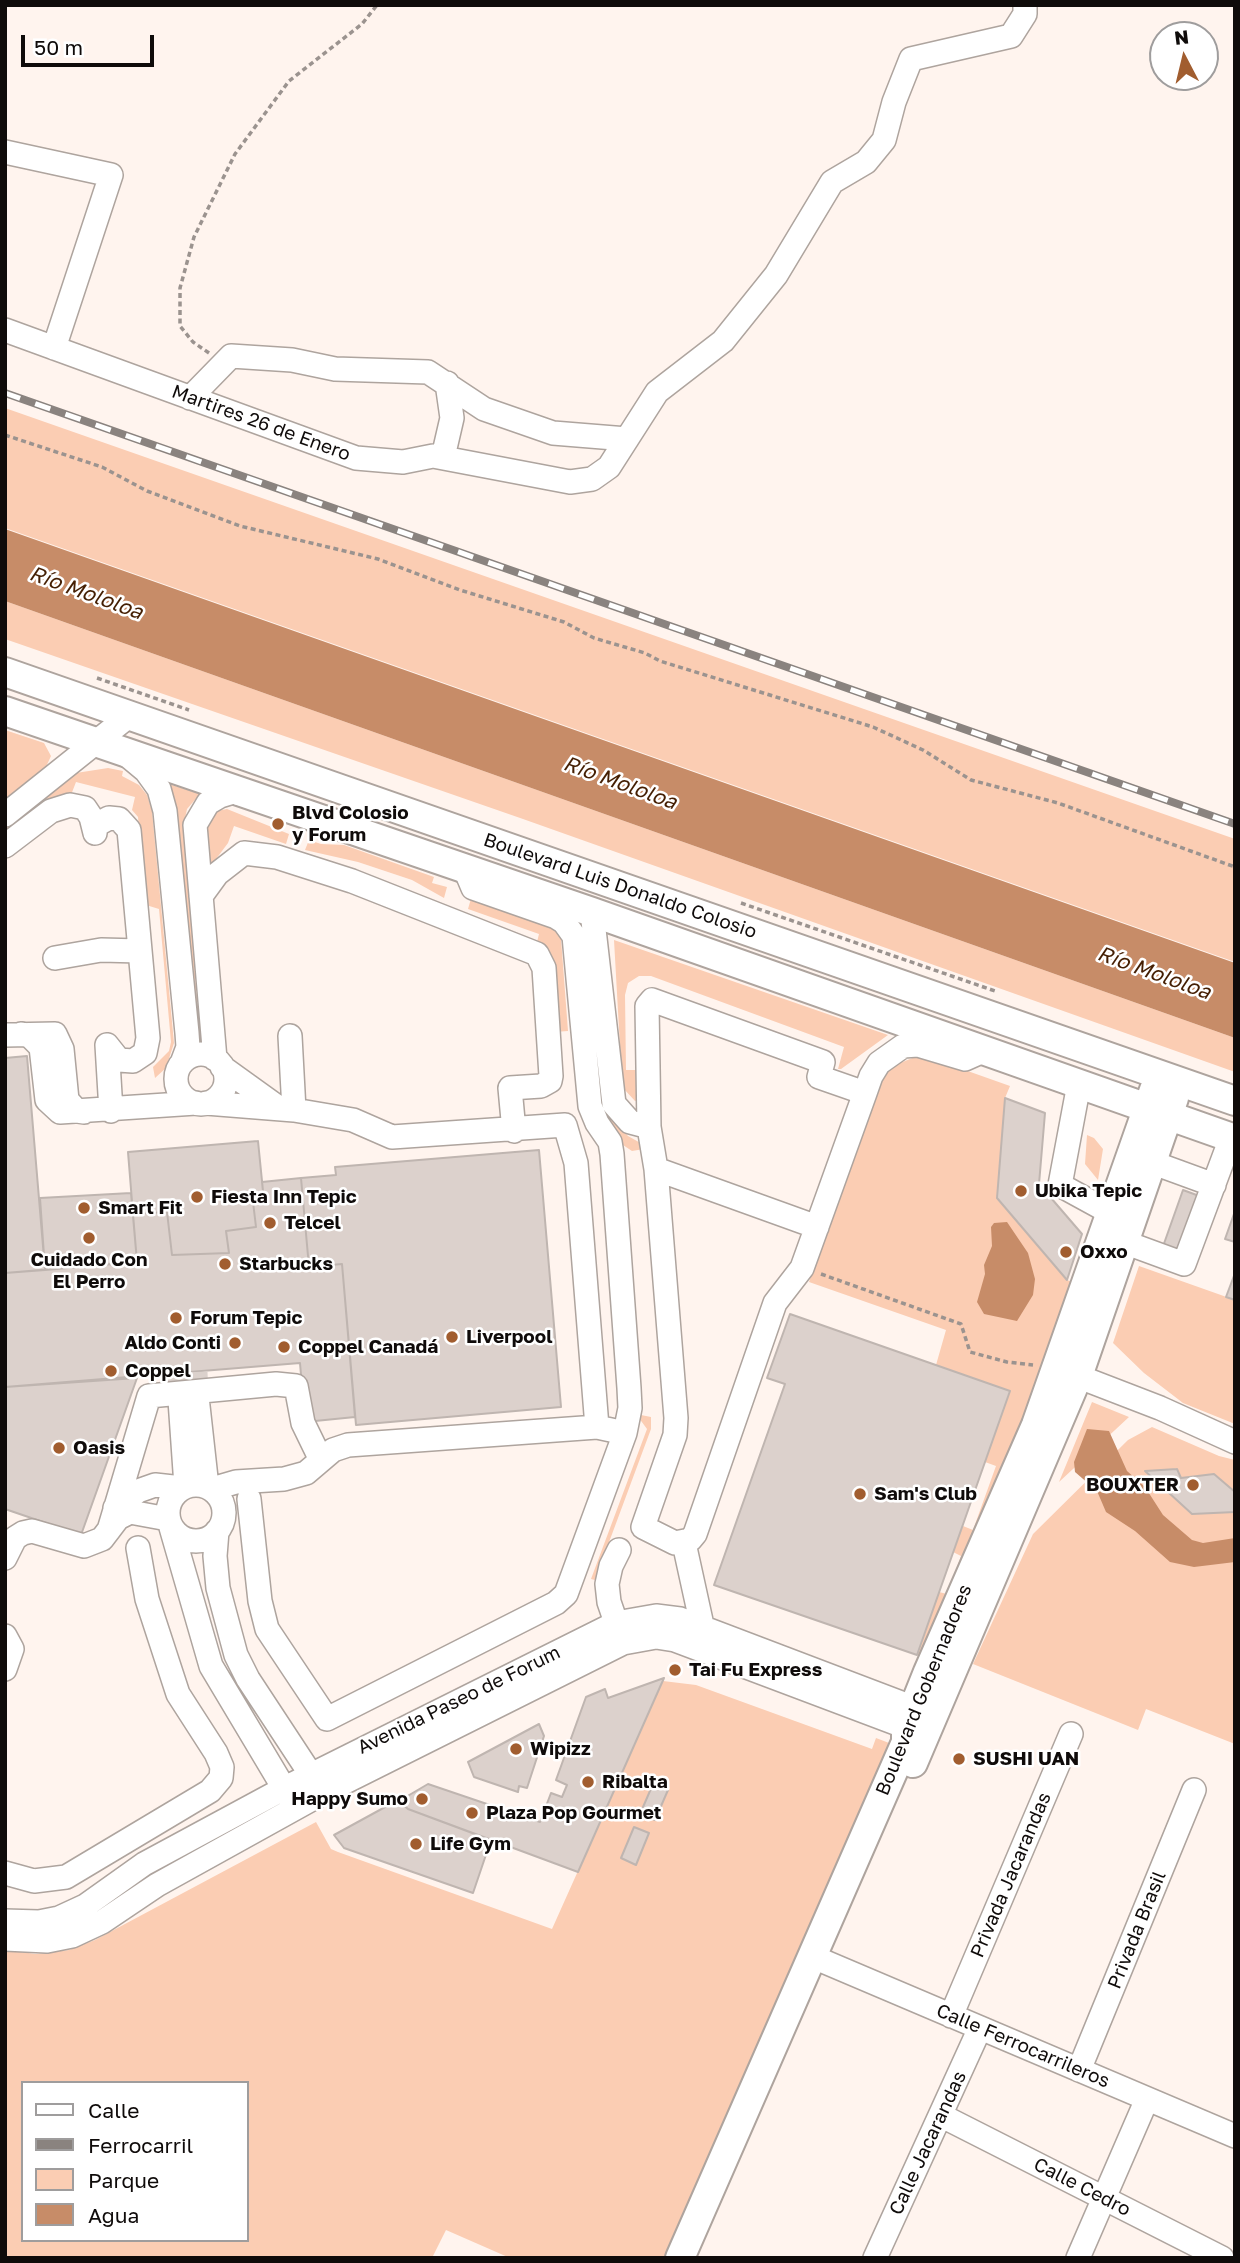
<!DOCTYPE html>
<meta charset="utf-8">
<style>
body{margin:0}
#map{position:relative;width:1240px;height:2263px;overflow:hidden;background:#fff4ee;font-family:"Golos Text",sans-serif}
canvas{display:block}
.frame{position:absolute;inset:0;border:7px solid #0f0b0a;pointer-events:none}
.legend{position:absolute;left:21px;top:2081px;width:228px;height:161px;box-sizing:border-box;background:#fff;border:2px solid #9f9d9d;margin:0;padding:9px 12px;list-style:none;font-size:21px;color:#0f0b0a}
.legend li{display:flex;align-items:center;gap:14px;height:35px}
.legend b{width:35px;border:2px solid #9f9d9d}
.north{position:absolute;left:1149px;top:21px;width:70px;height:70px;box-sizing:border-box;background:#fff;border:2px solid #9f9d9d;border-radius:50%;rotate:353deg;font-size:19px;font-weight:700;line-height:28px;text-align:center;color:#0f0b0a}
.north::after{content:'';display:block;margin:auto;width:24px;height:32px;background:#a15d2f;clip-path:polygon(50% 0,100% 100%,50% 72%,0 100%)}
.scale{position:absolute;left:21px;top:35px;width:133px;height:32px;box-sizing:border-box;border:4px solid #0f0b0a;border-top:0;padding-left:9px;font-size:21px;line-height:24px;white-space:nowrap;color:#0f0b0a;-webkit-text-stroke:5px #fff;paint-order:stroke}
</style>
<div id="map">
<canvas width="1240" height="2263"></canvas>
<div class="frame"></div>
<ul class="legend">
<li><b style="height:9px;background:#fff"></b>Calle</li>
<li><b style="height:9px;background:#8a837f"></b>Ferrocarril</li>
<li><b style="height:19px;background:#fbcdb3"></b>Parque</li>
<li><b style="height:19px;background:#c78c68"></b>Agua</li>
</ul>
<div class="north">N</div>
<div class="scale">50 m</div>
</div>
<script>
const ctx = document.querySelector('canvas').getContext('2d');
ctx.lineJoin = 'round';
function fillPath(path, color) {
  ctx.fillStyle = color;
  ctx.fill(path, 'evenodd');
}
function poly(rows) {
  const path = new Path2D();
  for (const r of rows) {
    if (r.length === 3) {
      path.moveTo(r[0] + r[2], r[1]);
      path.arc(r[0], r[1], r[2], 0, 2 * Math.PI);
      continue;
    }
    path.moveTo(r[0], r[1]);
    for (let i = 2; i < r.length; i += 2) path.lineTo(r[i], r[i + 1]);
  }
  return path;
}
function strokePath(path, color, width, dash) {
  ctx.strokeStyle = color;
  ctx.lineWidth = width;
  ctx.lineCap = dash ? 'butt' : 'round';
  ctx.setLineDash(dash || []);
  ctx.stroke(path);
}
function drawText(font, color, halo, rows, align = 'center') {
  ctx.font = font + ' "Golos Text",sans-serif';
  ctx.lineWidth = 5;
  ctx.setLineDash([]);
  ctx.textBaseline = 'middle';
  ctx.strokeStyle = halo;
  ctx.fillStyle = color;
  for (const [text, x, y, turn = 0] of rows) {
    ctx.save();
    ctx.translate(x, y);
    ctx.rotate((+turn || 0) * Math.PI / 180);
    ctx.textAlign = isNaN(turn) ? turn : align;
    if (halo) ctx.strokeText(text, 0, 0);
    ctx.fillText(text, 0, 0);
    ctx.restore();
  }
}
const green = poly([
 [5,408,1235,839,1235,962,5,528],
 [5,601,1235,1038,1235,1072,523,819,5,639],
 [5,730,44,743,51,756,45,769,5,800],
 [108,768,123,771,122,776,139,785,147,795,152,811,174,1043,166,1068,155,1078,153,1067,169,1051,171,1042,159,909,146,905,138,817,132,810,135,797,76,782,71,795,53,797,5,832,5,828,76,773],
 [169,784,200,794,187,809,184,824,200,1041,196,1041,176,808],
 [227,809,289,834,286,844,234,826,228,843,207,871,203,836,210,817,217,811],
 [309,840,321,844,344,845,434,877,432,883,447,887,444,898,412,880,358,862,305,850],
 [472,895,556,928,561,939,568,1031,555,1032,536,946,539,934,468,909],
 [614,940,888,1035,841,1069,838,1069,844,1047,651,976,639,976,628,983,625,995,626,1070,638,1070,639,1100,635,1101,624,1089,622,1082],
 [593,1031,596,1031,606,1112,628,1136,644,1145,644,1149,632,1151,623,1145,602,1121],
 [915,1057,931,1058,1010,1086,1005,1098,997,1198,1067,1280,1078,1284,1038,1394,921,1656,917,1655,939,1592,947,1594,961,1556,953,1552,963,1526,973,1530,996,1466,985,1462,1010,1391,936,1365,946,1330,809,1282,878,1086,887,1072,900,1063],
 [1087,1135,1094,1138,1103,1149,1098,1180,1085,1164],
 [1139,1266,1235,1300,1235,1424,1183,1403,1144,1373,1113,1343],
 [1092,1402,1129,1417,1059,1482],
 [636,1414,651,1417,651,1429,595,1580,591,1579,647,1429],
 [1152,1427,1219,1456,1235,1460,1235,1744,1146,1709,1138,1730,973,1664,1033,1534,1128,1440],
 [663,1681,696,1685,872,1749,876,1738,897,1746,671,2258,510,2258,446,2230,432,2258,5,2258,5,1950,36,1954,69,1950,95,1940,316,1822,331,1849,338,1852,552,1929],
 [23,2083,247,2083,247,2240,23,2240]
]);
const water = poly([
 [5,529,1235,963,1235,1038,5,601],
 [1007,1222,1028,1253,1035,1279,1033,1295,1017,1321,984,1314,977,1302,985,1274,984,1265,992,1246,991,1227,994,1223],
 [1087,1429,1109,1431,1127,1471,1145,1487,1163,1515,1192,1540,1203,1543,1235,1538,1235,1562,1194,1567,1170,1562,1135,1531,1106,1512,1097,1491,1075,1472,1074,1462]
]);
const building = poly([
 [27,1056,45,1270,5,1273,5,1058,27,1056],
 [1005,1098,1045,1113,1039,1184,1082,1234,1067,1280,997,1198,1005,1098],
 [258,1141,264,1201,253,1202,256,1227,226,1231,229,1253,172,1255,167,1212,133,1214,128,1152,258,1141],
 [539,1150,561,1407,356,1425,342,1264,309,1267,301,1178,336,1175,335,1167,539,1150],
 [301,1178,309,1267,342,1264,355,1417,305,1422,300,1363,5,1387,5,1273,137,1262,133,1214,167,1212,172,1255,229,1253,226,1231,256,1227,253,1202,264,1201,262,1182,301,1178],
 [1183,1190,1202,1197,1180,1259,1161,1252,1183,1190],
 [131,1193,137,1262,45,1270,40,1198,131,1193],
 [1235,1211,1235,1242,1225,1239,1235,1211],
 [1235,1273,1235,1300,1226,1297,1235,1273],
 [790,1314,1010,1391,917,1655,714,1585,785,1384,767,1378,790,1314],
 [137,1378,81,1535,5,1509,5,1387,137,1378],
 [1177,1469,1181,1478,1214,1474,1235,1492,1235,1512,1192,1514,1145,1471,1177,1469],
 [664,1678,578,1872,408,1809,399,1801,428,1784,540,1822,551,1793,562,1797,567,1785,556,1780,586,1697,605,1689,608,1698,664,1678],
 [539,1724,544,1736,527,1788,519,1786,518,1792,474,1777,468,1762,539,1724],
 [653,1784,668,1790,655,1820,640,1814,653,1784],
 [398,1800,408,1809,491,1840,473,1893,344,1848,334,1835,398,1800],
 [634,1827,649,1833,636,1865,621,1858,634,1827]
]);
const minorTunnel = poly([
 [196,1372,197,1397],
 [178,1374,180,1400]
]);
const path = poly([
 [209,353,193,342,180,326,180,288,194,237,235,154,289,81,362,24,377,5],
 [5,435,102,467,147,491,240,526,378,559,460,590,564,622,594,638,645,653,660,661,873,727,923,750,971,780,1058,803,1235,867],
 [97,678,189,710],
 [741,903,995,991],
 [821,1274,961,1324,970,1352,1007,1362,1033,1365]
]);
const minor = poly([
 [5,152,111,175,54,348],
 [5,330,356,458,403,462,433,456,570,482,592,479,609,467,657,392,723,341,776,275,832,182,866,162,884,140,894,102,911,59,1011,36,1025,14,1025,5],
 [190,398,231,356,292,360,335,369,428,372,484,409,553,433,627,439],
 [443,457,452,418,447,383],
 [128,756,146,771,159,789,165,811,187,1033,188,1047,182,1063],
 [5,815,130,715],
 [95,833,96,825,109,818,119,819,129,830,148,1038,145,1053,133,1061,119,1060,107,1045],
 [5,846,51,811,70,805,85,808,91,817,95,833],
 [465,869,473,888,556,917,564,922,574,936,590,1106,597,1123,610,1142,612,1154,629,1388,630,1408,625,1433],
 [201,896,217,874,244,853,277,857,352,881,537,954,544,968,551,1076,550,1081,541,1086,510,1088,514,1131],
 [592,912,614,1104,630,1122,649,1127],
 [55,958,101,950,140,951],
 [21,1034,30,1036,41,1047,47,1100,60,1112,196,1103],
 [5,1035,55,1034,62,1049,67,1100,77,1111,84,1112],
 [290,1036,294,1110],
 [107,1045,111,1111],
 [201,1079,25],
 [215,1059,195,825,208,803,220,796,233,792,246,795],
 [222,1067,279,1108],
 [1079,1084,1060,1185,1113,1214],
 [865,1093,819,1077,823,1062,652,1000,647,1006,649,1127,656,1169,676,1418,675,1435,643,1527,675,1543,690,1540,695,1534,775,1303,802,1268,865,1093,871,1076,879,1063,903,1046,918,1045,965,1059,983,1051],
 [206,1103,294,1110,353,1120,392,1137,565,1125,576,1163,597,1427,348,1445,333,1450,306,1473,284,1479,236,1482,212,1489],
 [1151,1162,1214,1185],
 [656,1169,817,1227],
 [1124,1242,1184,1264,1231,1138],
 [1064,1371,1160,1408,1235,1442],
 [197,1397,207,1487],
 [180,1400,186,1486],
 [196,1513,28],
 [249,1499,260,1601,267,1629,327,1719,556,1603,566,1594,625,1433,597,1427],
 [115,1508,138,1491,155,1485,182,1488],
 [170,1524,211,1666,291,1800],
 [109,1530,149,1396,276,1384,296,1386,303,1423,321,1460],
 [217,1531,215,1556,218,1588,236,1655,248,1679,319,1787],
 [684,1543,705,1639],
 [619,1550,611,1566,607,1584,609,1602,621,1637],
 [5,1558,15,1538,23,1533,32,1531,84,1546,102,1539,118,1518,130,1512,168,1519],
 [5,1636,12,1649,5,1669],
 [5,1873,34,1881,66,1877,210,1791,221,1778,222,1767,216,1753,178,1694,147,1599,138,1548],
 [5,1921,39,1922,59,1918,85,1906,144,1864,283,1789,616,1623,656,1616,680,1619,930,1714],
 [5,1939,47,1941,72,1936,102,1922,157,1885,323,1793,623,1643,656,1637,675,1640,922,1733],
 [811,1956,1235,2136],
 [951,2016,1071,1734],
 [1079,2070,1194,1790],
 [942,2116,1222,2258],
 [875,2258,980,2028],
 [1078,2258,1147,2099]
]);
const major = poly([
 [5,672,1235,1101],
 [5,711,592,912,1235,1139],
 [913,1763,1078,1376,1174,1098],
 [680,2258,906,1742,906,1727,928,1672,1036,1425,1154,1090]
]);
const rail = poly([
 [5,393,1235,824]
]);
const markers = [
 [278,824,7,"#a15d2f"],
 [1021,1191,7,"#a15d2f"],
 [197,1197,7,"#a15d2f"],
 [84,1208,7,"#a15d2f"],
 [270,1223,7,"#a15d2f"],
 [89,1238,7,"#a15d2f"],
 [1066,1252,7,"#a15d2f"],
 [225,1264,7,"#a15d2f"],
 [176,1318,7,"#a15d2f"],
 [452,1337,7,"#a15d2f"],
 [235,1343,7,"#a15d2f"],
 [284,1347,7,"#a15d2f"],
 [111,1371,7,"#a15d2f"],
 [59,1448,7,"#a15d2f"],
 [1193,1485,7,"#a15d2f"],
 [860,1494,7,"#a15d2f"],
 [675,1670,7,"#a15d2f"],
 [516,1749,7,"#a15d2f"],
 [959,1759,7,"#a15d2f"],
 [588,1782,7,"#a15d2f"],
 [422,1799,7,"#a15d2f"],
 [472,1813,7,"#a15d2f"],
 [416,1844,7,"#a15d2f"]
];
const streetNames = [
 ["Martires 26 de Enero",261,423,20],
 ["Boulevard Luis Donaldo Colosio",620,886,19],
 ["Boulevard Gobernadores",924,1690,-68],
 ["Avenida Paseo de Forum",459,1700,-26],
 ["Privada Jacarandas",1011,1875,-67],
 ["Privada Brasil",1137,1930,-68],
 ["Calle Ferrocarrileros",1023,2046,23],
 ["Calle Jacarandas",928,2143,-65],
 ["Calle Cedro",1082,2187,27]
];
const poiNames = [
 ["Blvd Colosio",292,813],
 ["y Forum",292,835],
 ["Ubika Tepic",1035,1191],
 ["Fiesta Inn Tepic",211,1197],
 ["Smart Fit",98,1208],
 ["Telcel",284,1223],
 ["Oxxo",1080,1252],
 ["Cuidado Con",89,1260,"center"],
 ["El Perro",89,1282,"center"],
 ["Starbucks",239,1264],
 ["Forum Tepic",190,1318],
 ["Liverpool",466,1337],
 ["Aldo Conti",221,1343,"right"],
 ["Coppel Canadá",298,1347],
 ["Coppel",125,1371],
 ["Oasis",73,1448],
 ["BOUXTER",1179,1485,"right"],
 ["Sam's Club",874,1494],
 ["Tai Fu Express",689,1670],
 ["Wipizz",530,1749],
 ["SUSHI UAN",973,1759],
 ["Ribalta",602,1782],
 ["Happy Sumo",408,1799,"right"],
 ["Plaza Pop Gourmet",486,1813],
 ["Life Gym",430,1844]
];
const waterNames = [
 ["Río Mololoa",86,593,20],
 ["Río Mololoa",620,783,20],
 ["Río Mololoa",1154,973,20]
];
fillPath(green, '#fbcdb3');
fillPath(water, '#c78c68');
fillPath(building, '#dcd1cc');
strokePath(building, '#bfb5b0', 2);
strokePath(minorTunnel, '#dbd1cc', 23, [23, 11]);
strokePath(minor, '#aea49e', 26);
strokePath(major, '#aea49e', 32);
strokePath(path, '#9b938f', 3.5, [5, 3.5]);
strokePath(minor, '#fff', 23);
strokePath(major, '#fff', 28);
strokePath(rail, '#8a837f', 8);
strokePath(rail, '#fff', 5, [16]);
for (const [x, y, r, color] of markers) {
  const dot = new Path2D();
  dot.arc(x, y, r, 0, 2 * Math.PI);
  ctx.fillStyle = color;
  ctx.fill(dot);
  strokePath(dot, '#fff', 2.5);
}
drawText('19px', '#0f0b0a', '#fff', streetNames);
drawText('bold 19px', '#0f0b0a', '#fff', poiNames, 'left');
drawText('italic 21px', '#451f03', '#fff', waterNames);
</script>
